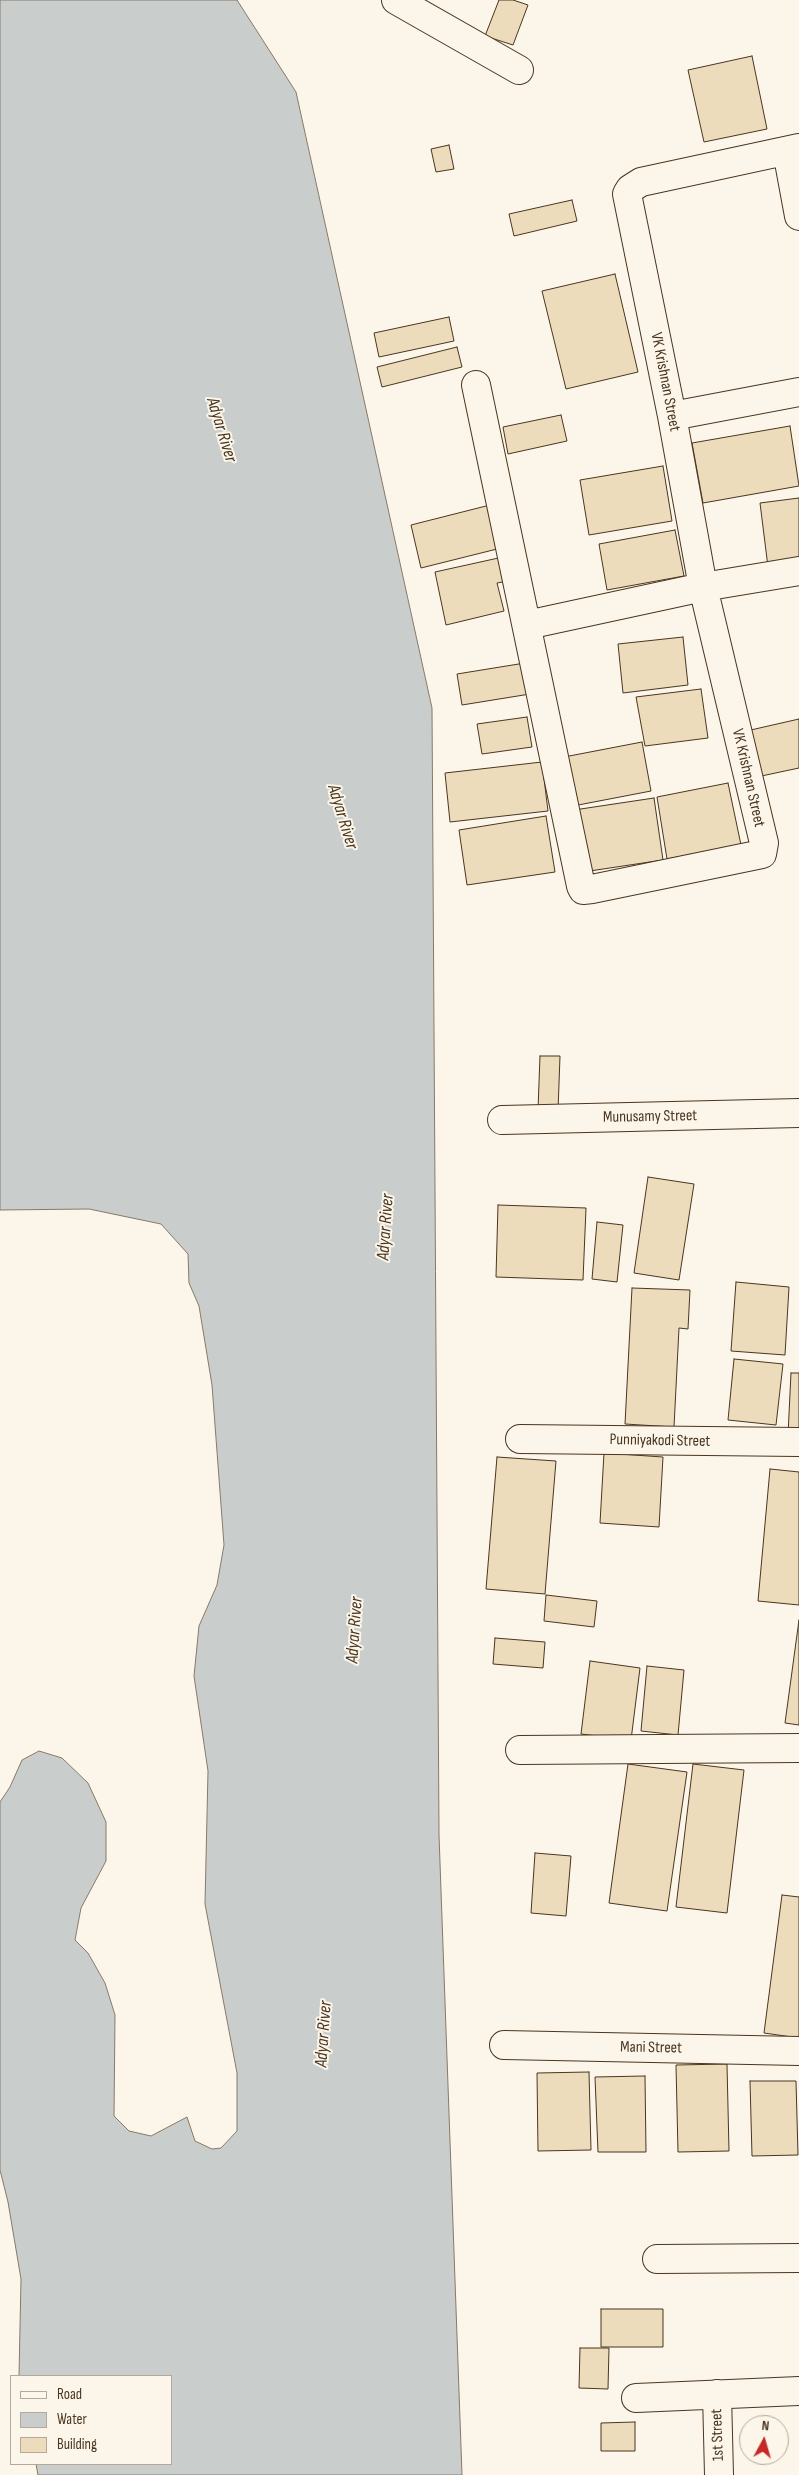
<!DOCTYPE html>
<style>
body{margin:0}
#map{position:relative;width:799px;height:2475px;overflow:hidden;background:#fbf6e9;font-family:"Sofia Sans Condensed",sans-serif}
canvas{display:block}
.legend{position:absolute;left:10px;top:2375px;width:162px;height:90px;box-sizing:border-box;background:#fbf6e9;border:1px solid #b4a999;margin:0;padding:6px 9px;list-style:none;font-size:15px;color:#4a3520}
.legend li{display:flex;align-items:center;gap:10px;height:25px}
.legend b{width:25px;border:1px solid #b4a999}
.north{position:absolute;left:739px;top:2415px;width:50px;height:50px;box-sizing:border-box;background:#fbf6e9;border:1px solid #b4a999;border-radius:50%;rotate:6deg;font-size:14px;font-weight:700;line-height:20px;text-align:center;color:#4a3520}
.north::after{content:'';display:block;margin:auto;width:18px;height:22px;background:#c62828;clip-path:polygon(50% 0,100% 100%,50% 72%,0 100%)}
</style>
<div id="map">
<canvas width="799" height="2475"></canvas>
<ul class="legend">
<li><b style="height:6px;background:#fbf6e9"></b>Road</li>
<li><b style="height:14px;background:#c9cecd"></b>Water</li>
<li><b style="height:14px;background:#ecdcbc"></b>Building</li>
</ul>
<div class="north">N</div>
</div>
<script>
const ctx = document.querySelector('canvas').getContext('2d');
ctx.lineJoin = 'round';
function fillPath(path, color) {
  ctx.fillStyle = color;
  ctx.fill(path, 'evenodd');
}
function poly(rows) {
  const path = new Path2D();
  for (const r of rows) {
    path.moveTo(r[0], r[1]);
    for (let i = 2; i < r.length; i += 2) path.lineTo(r[i], r[i + 1]);
  }
  return path;
}
function strokePath(path, color, width, dash) {
  ctx.strokeStyle = color;
  ctx.lineWidth = width;
  ctx.lineCap = dash ? 'butt' : 'round';
  ctx.setLineDash(dash || []);
  ctx.stroke(path);
}
function drawText(font, color, halo, rows, align = 'center') {
  ctx.font = font + ' "Sofia Sans Condensed",sans-serif';
  ctx.lineWidth = 4;
  ctx.setLineDash([]);
  ctx.textBaseline = 'middle';
  ctx.strokeStyle = halo;
  ctx.fillStyle = color;
  for (const [text, x, y, turn = 0] of rows) {
    ctx.save();
    ctx.translate(x, y);
    ctx.rotate((+turn || 0) * Math.PI / 180);
    ctx.textAlign = isNaN(turn) ? turn : align;
    if (halo) ctx.strokeText(text, 0, 0);
    ctx.fillText(text, 0, 0);
    ctx.restore();
  }
}
const water = poly([
 [0,0,237,0,296,92,432,708,439,1835,462,2475,38,2475,36,2464,171,2464,171,2376,19,2376,21,2279,8,2202,0,2170,0,1802,10,1787,22,1760,39,1751,62,1758,88,1783,106,1822,106,1861,81,1908,75,1940,88,1953,105,1983,115,2015,114,2116,129,2131,151,2136,187,2117,195,2141,212,2149,221,2148,237,2131,237,2073,205,1904,208,1771,194,1676,199,1626,217,1585,224,1545,212,1385,199,1306,189,1283,188,1254,161,1224,89,1209,0,1210,0,0]
]);
const building = poly([
 [499,0,513,0,528,5,513,45,485,36,499,0],
 [752,56,767,129,704,142,688,70,752,56],
 [449,145,454,169,436,172,431,149,449,145],
 [572,200,577,221,514,236,509,214,572,200],
 [615,274,638,372,566,389,542,291,615,274],
 [449,317,454,341,379,357,374,333,449,317],
 [457,347,462,367,382,387,377,367,457,347],
 [561,415,567,441,508,454,503,427,561,415],
 [790,426,799,486,703,503,692,443,790,426],
 [663,466,672,521,589,535,580,480,663,466],
 [799,498,799,562,768,567,760,503,799,498],
 [490,505,501,548,421,568,411,525,490,505],
 [675,530,684,576,607,590,599,544,675,530],
 [503,557,508,581,497,583,504,611,446,625,435,572,503,557],
 [683,637,688,685,623,693,618,644,683,637],
 [525,663,530,694,462,705,457,674,525,663],
 [701,689,708,738,645,746,636,697,701,689],
 [527,717,532,747,482,754,477,724,527,717],
 [799,719,799,768,752,778,742,732,799,719],
 [642,742,651,791,573,806,564,757,642,742],
 [542,762,548,811,450,822,445,773,542,762],
 [728,783,741,845,667,859,657,797,728,783],
 [654,798,663,860,583,872,574,810,654,798],
 [546,816,555,872,467,885,459,830,546,816],
 [540,1056,560,1056,558,1111,538,1110,540,1056],
 [648,1177,694,1184,679,1280,634,1273,648,1177],
 [498,1205,586,1208,583,1280,496,1277,498,1205],
 [597,1222,623,1225,617,1282,592,1279,597,1222],
 [736,1282,789,1287,785,1355,731,1351,736,1282],
 [632,1288,690,1290,688,1329,679,1328,674,1427,625,1424,632,1288],
 [734,1359,783,1364,776,1425,728,1420,734,1359],
 [791,1373,799,1373,799,1436,788,1435,791,1373],
 [604,1453,663,1457,659,1527,600,1523,604,1453],
 [497,1457,556,1461,545,1594,486,1589,497,1457],
 [770,1469,799,1472,799,1605,758,1601,770,1469],
 [546,1595,597,1601,594,1627,544,1621,546,1595],
 [799,1620,799,1725,785,1723,799,1620],
 [495,1638,545,1642,543,1668,493,1664,495,1638],
 [590,1661,640,1668,631,1740,581,1734,590,1661],
 [647,1666,684,1670,678,1735,641,1731,647,1666],
 [628,1764,687,1772,667,1911,609,1903,628,1764],
 [693,1764,744,1770,727,1913,676,1907,693,1764],
 [535,1853,571,1856,566,1916,531,1913,535,1853],
 [782,1895,799,1897,799,2038,764,2033,782,1895],
 [727,2064,729,2151,678,2152,676,2065,727,2064],
 [589,2072,591,2150,538,2151,537,2073,589,2072],
 [645,2076,646,2152,598,2152,595,2077,645,2076],
 [750,2081,796,2081,798,2155,752,2156,750,2081],
 [601,2309,663,2309,663,2347,601,2347,601,2309],
 [580,2348,609,2348,608,2389,579,2388,580,2348],
 [635,2422,635,2451,601,2451,601,2423,635,2422]
]);
const minor = poly([
 [396,0,519,70],
 [787,151,799,216],
 [476,385,581,886,583,890,592,889,762,854,764,843,703,587,672,416,627,194,630,189,641,182,799,148],
 [672,416,799,392],
 [527,625,703,587,799,571],
 [502,1120,799,1113],
 [520,1439,799,1442],
 [520,1750,799,1748],
 [504,2045,799,2051],
 [657,2259,799,2258],
 [717,2394,719,2475],
 [636,2398,799,2391]
]);
const streetNames = [
 ["VK Krishnan Street",665,382,79],
 ["VK Krishnan Street",748,778,77],
 ["Munusamy Street",650,1117,-1],
 ["Punniyakodi Street",660,1441,1],
 ["Mani Street",651,2048,1],
 ["1st Street",718,2435,-92]
];
const waterNames = [
 ["Adyar River",221,430,73],
 ["Adyar River",342,817,73],
 ["Adyar River",386,1227,-86],
 ["Adyar River",355,1630,-86],
 ["Adyar River",324,2034,-86]
];
fillPath(water, '#c9cecd');
strokePath(water, '#887966', 1);
fillPath(building, '#ecdcbc');
strokePath(building, '#4a3520', 1);
strokePath(minor, '#4a3520', 30);
strokePath(minor, '#fbf6e9', 28);
drawText('16px', '#4a3520', '#fbf6e9', streetNames);
drawText('italic 18px', '#4a3520', '#fbf6e9', waterNames);
</script>
